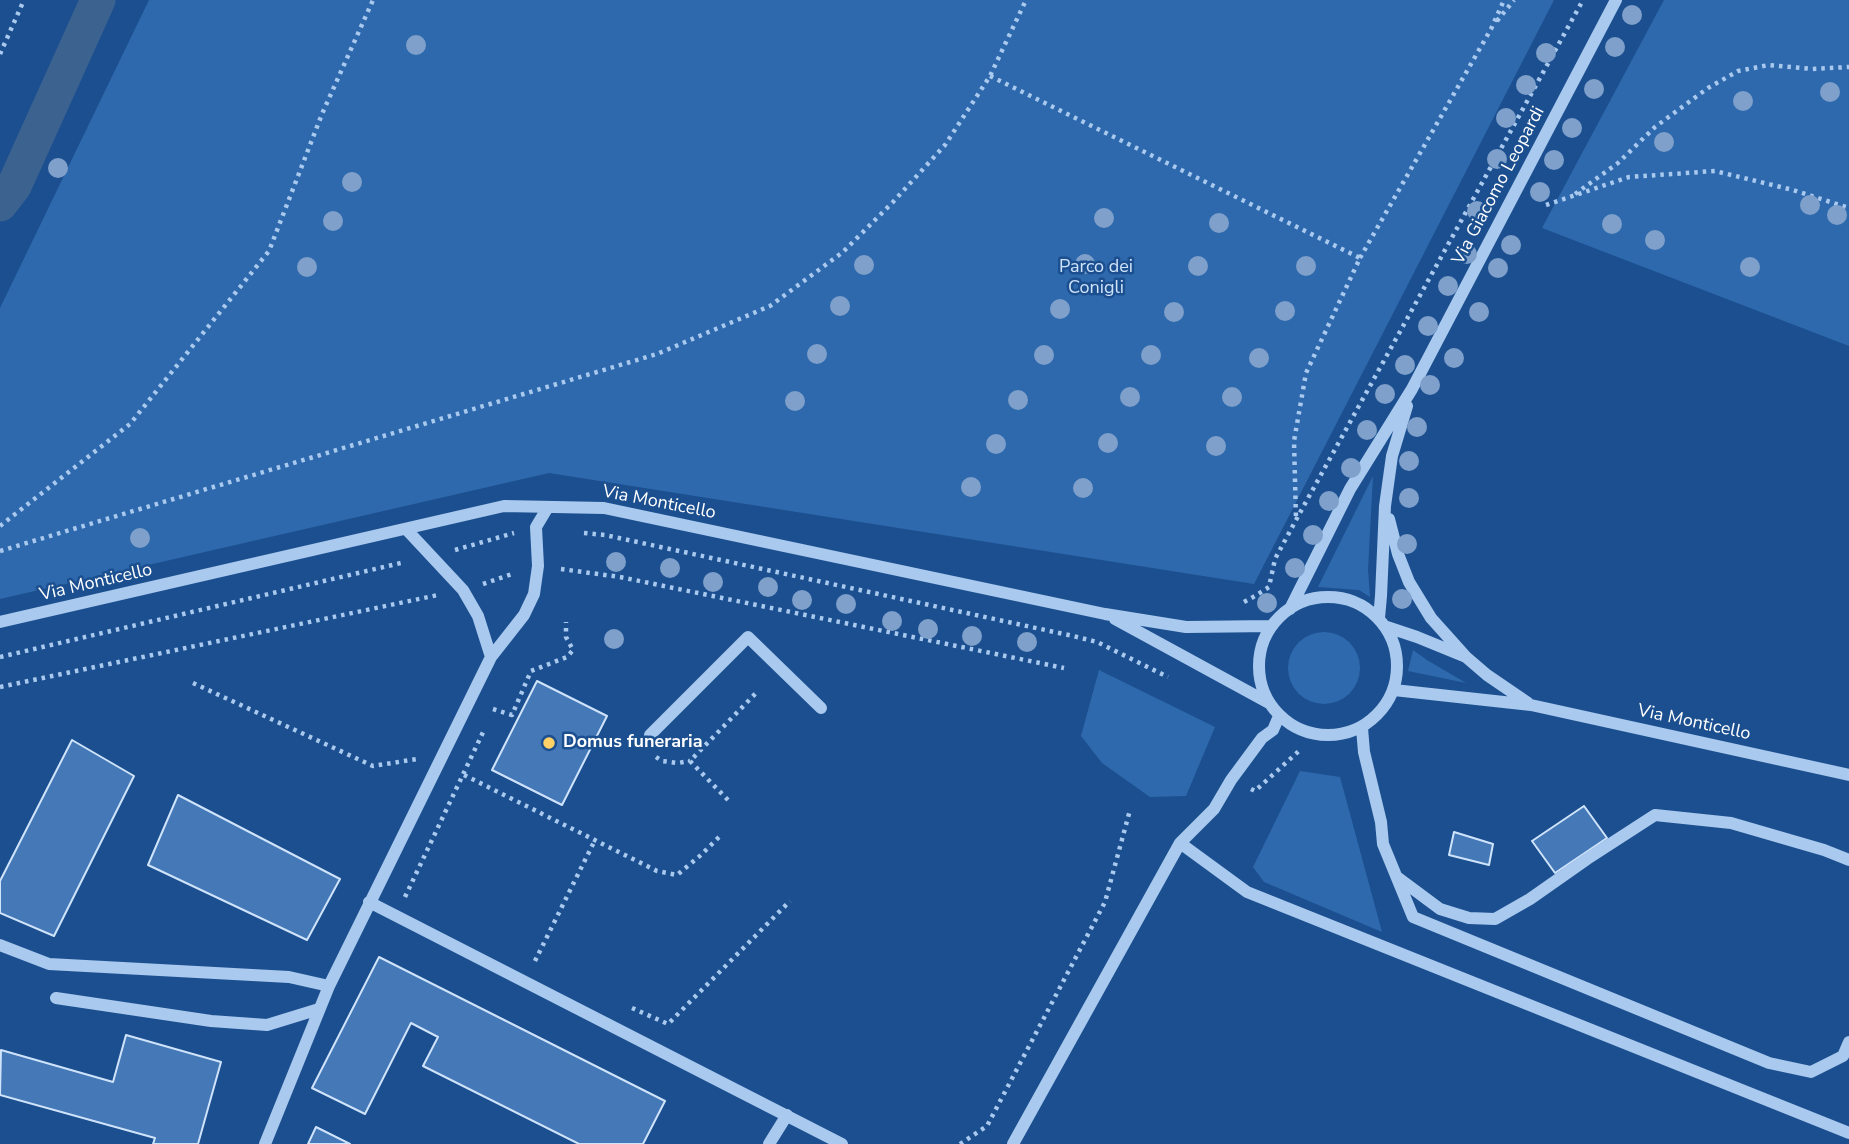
<!DOCTYPE html>
<style>
body{margin:0}
canvas{display:block;background:#1b4f8f}
</style>
<canvas width="1849" height="1144"></canvas>
<script>
const ctx = document.querySelector('canvas').getContext('2d');
ctx.lineJoin = 'round';
function fillPath(path, color) {
  ctx.fillStyle = color;
  ctx.fill(path, 'evenodd');
}
function poly(rows) {
  const path = new Path2D();
  for (const r of rows) {
    if (r.length === 3) {
      path.moveTo(r[0] + r[2], r[1]);
      path.arc(r[0], r[1], r[2], 0, 2 * Math.PI);
      continue;
    }
    path.moveTo(r[0], r[1]);
    for (let i = 2; i < r.length; i += 2) path.lineTo(r[i], r[i + 1]);
  }
  return path;
}
function strokePath(path, color, width, dash) {
  ctx.strokeStyle = color;
  ctx.lineWidth = width;
  ctx.lineCap = dash ? 'butt' : 'round';
  ctx.setLineDash(dash || []);
  ctx.stroke(path);
}
function drawText(font, color, halo, rows, align = 'center') {
  ctx.font = font + ' "Nunito Sans",sans-serif';
  ctx.lineWidth = 5;
  ctx.setLineDash([]);
  ctx.textBaseline = 'middle';
  ctx.strokeStyle = halo;
  ctx.fillStyle = color;
  for (const [text, x, y, turn = 0] of rows) {
    ctx.save();
    ctx.translate(x, y);
    ctx.rotate((+turn || 0) * Math.PI / 180);
    ctx.textAlign = isNaN(turn) ? turn : align;
    if (halo) ctx.strokeText(text, 0, 0);
    ctx.fillText(text, 0, 0);
    ctx.restore();
  }
}
const green = poly([
 [149,0,1554,0,1254,584,549,473,0,599,0,308],
 [1664,0,1849,0,1849,346,1542,228],
 [1373,476,1368,570,1370,597,1359,590,1318,587],
 [1324,668,36],
 [1413,650,1427,660,1466,683,1408,671],
 [1099,670,1215,727,1186,796,1150,797,1102,763,1081,736],
 [1300,771,1340,777,1382,932,1264,882,1253,867]
]);
const canal = poly([
 [0,204,14,186,98,0]
]);
const building = poly([
 [537,681,607,716,562,805,492,770,537,681],
 [72,740,134,776,54,936,0,913,0,881,72,740],
 [178,795,340,879,307,940,148,865,178,795],
 [1584,806,1607,838,1555,873,1532,841,1584,806],
 [1454,832,1493,844,1489,865,1449,855,1454,832],
 [379,957,665,1101,643,1144,579,1144,423,1066,438,1037,411,1023,365,1114,312,1088,379,957],
 [126,1035,221,1062,198,1144,153,1144,155,1138,0,1095,1,1050,113,1082,126,1035],
 [316,1127,350,1144,308,1144,316,1127]
]);
const path = poly([
 [1497,21,1514,0],
 [0,54,24,0],
 [990,76,1360,258,1306,373,1294,441,1296,519],
 [1575,194,1618,163,1655,127,1708,88,1738,71,1769,65,1812,69,1849,67],
 [1546,205,1629,177,1715,171,1793,190,1849,208],
 [1360,258,1491,29,1504,0],
 [0,526,130,424,269,251,322,114,373,0],
 [584,533,605,535,1073,636,1097,642,1168,677],
 [455,550,514,533],
 [0,551,657,354,770,306,843,252,893,202,945,145,990,76,1026,0],
 [561,569,620,577,1064,668],
 [483,584,515,573],
 [1244,602,1255,596,1269,587,1275,559,1296,520,1583,0],
 [0,657,405,562],
 [193,683,373,766,417,759],
 [0,687,438,595],
 [493,709,512,715,531,671,567,657,573,650,566,637,566,622],
 [656,757,662,761,678,763,690,761],
 [464,775,657,871,677,875,701,855,722,834],
 [1251,789,1255,791,1300,750],
 [728,800,690,761,757,692],
 [405,897,485,728],
 [535,961,595,840],
 [632,1008,668,1024,790,901],
 [960,1144,987,1126,1105,902,1130,810]
]);
const minor = poly([
 [1389,519,1398,554,1409,582,1431,618,1466,657],
 [406,529,463,590,478,616,491,657],
 [1328,666,69],
 [1290,609,1350,489,1412,389,1616,0],
 [1379,618,1381,596,1385,506,1392,456,1407,406],
 [1115,619,1269,703],
 [0,622,504,506,604,508,1105,614,1186,627,1271,626],
 [1387,627,1417,637,1466,657,1487,675,1528,703],
 [1394,690,1531,705,1849,775],
 [1362,728,1364,752,1381,822,1383,844,1413,917,1769,1063,1811,1072,1843,1056,1849,1042],
 [650,735,748,637,821,708],
 [1180,843,1247,892,1849,1133],
 [1397,877,1440,909,1469,918,1495,919,1530,899,1587,859,1655,815,1731,823,1824,850,1849,860],
 [369,902,842,1144],
 [0,945,49,964,289,977,329,986],
 [56,998,211,1021,267,1025,319,1009],
 [265,1144,329,986,491,657,524,615,534,594,538,566,536,527,548,507],
 [769,1144,787,1115],
 [1013,1144,1180,843,1214,809,1231,780,1262,738,1273,730,1279,716]
]);
const trees = [
 [1632,15],
 [416,45],
 [1615,47],
 [1546,53],
 [1526,85],
 [1594,89],
 [1830,92],
 [1743,101],
 [1506,118],
 [1572,128],
 [1664,142],
 [1497,159],
 [1554,160],
 [58,168],
 [352,182],
 [1540,192],
 [1810,205],
 [1477,211],
 [1837,215],
 [1104,218],
 [333,221],
 [1219,223],
 [1612,224],
 [1655,240],
 [1511,245],
 [1467,254],
 [1085,264],
 [864,265],
 [1198,266],
 [1306,266],
 [307,267],
 [1750,267],
 [1498,268],
 [1448,286],
 [840,306],
 [1060,309],
 [1285,311],
 [1174,312],
 [1479,312],
 [1428,326],
 [817,354],
 [1044,355],
 [1151,355],
 [1259,358],
 [1454,358],
 [1405,365],
 [1430,385],
 [1385,394],
 [1130,397],
 [1232,397],
 [1018,400],
 [795,401],
 [1417,427],
 [1367,430],
 [1108,443],
 [996,444],
 [1216,446],
 [1409,461],
 [1351,468],
 [971,487],
 [1083,488],
 [1409,498],
 [1329,501],
 [1313,535],
 [140,538],
 [1407,544],
 [616,562],
 [670,568],
 [1295,568],
 [713,582],
 [768,587],
 [1402,599],
 [802,600],
 [1267,603],
 [846,604],
 [892,621],
 [928,629],
 [972,636],
 [614,639],
 [1027,642]
];
const markers = [
 [549,743,7,"#ffd166"]
];
const streetNames = [
 ["Via Giacomo Leopardi",1499,186,-62],
 ["Via Monticello",659,503,11],
 ["Via Monticello",96,583,-13],
 ["Via Monticello",1694,723,12]
];
const parkNames = [
 ["Parco dei",1096,268],
 ["Conigli",1096,289]
];
const poiNames = [
 ["Domus funeraria",563,743]
];
fillPath(green, '#2e69ad');
strokePath(canal, '#3c6290', 35);
fillPath(building, '#4478b7');
strokePath(building, '#cfe3fa', 2);
strokePath(path, '#a9c9ee', 4.5, [3.5, 5]);
strokePath(minor, '#a9c9ee', 12);
ctx.fillStyle = '#7ea0ca';
for (const [x, y] of trees) {
  ctx.beginPath();
  ctx.arc(x, y, 10, 0, 2 * Math.PI);
  ctx.fill();
}
for (const [x, y, r, color] of markers) {
  const dot = new Path2D();
  dot.arc(x, y, r, 0, 2 * Math.PI);
  ctx.fillStyle = color;
  ctx.fill(dot);
  strokePath(dot, '#1b4f8f', 2.5);
}
drawText('18px', '#fff', '#1b4f8f', streetNames);
drawText('18px', '#cfe3fa', '#1b4f8f', parkNames);
drawText('bold 18px', '#fff', '#1b4f8f', poiNames, 'left');
</script>
